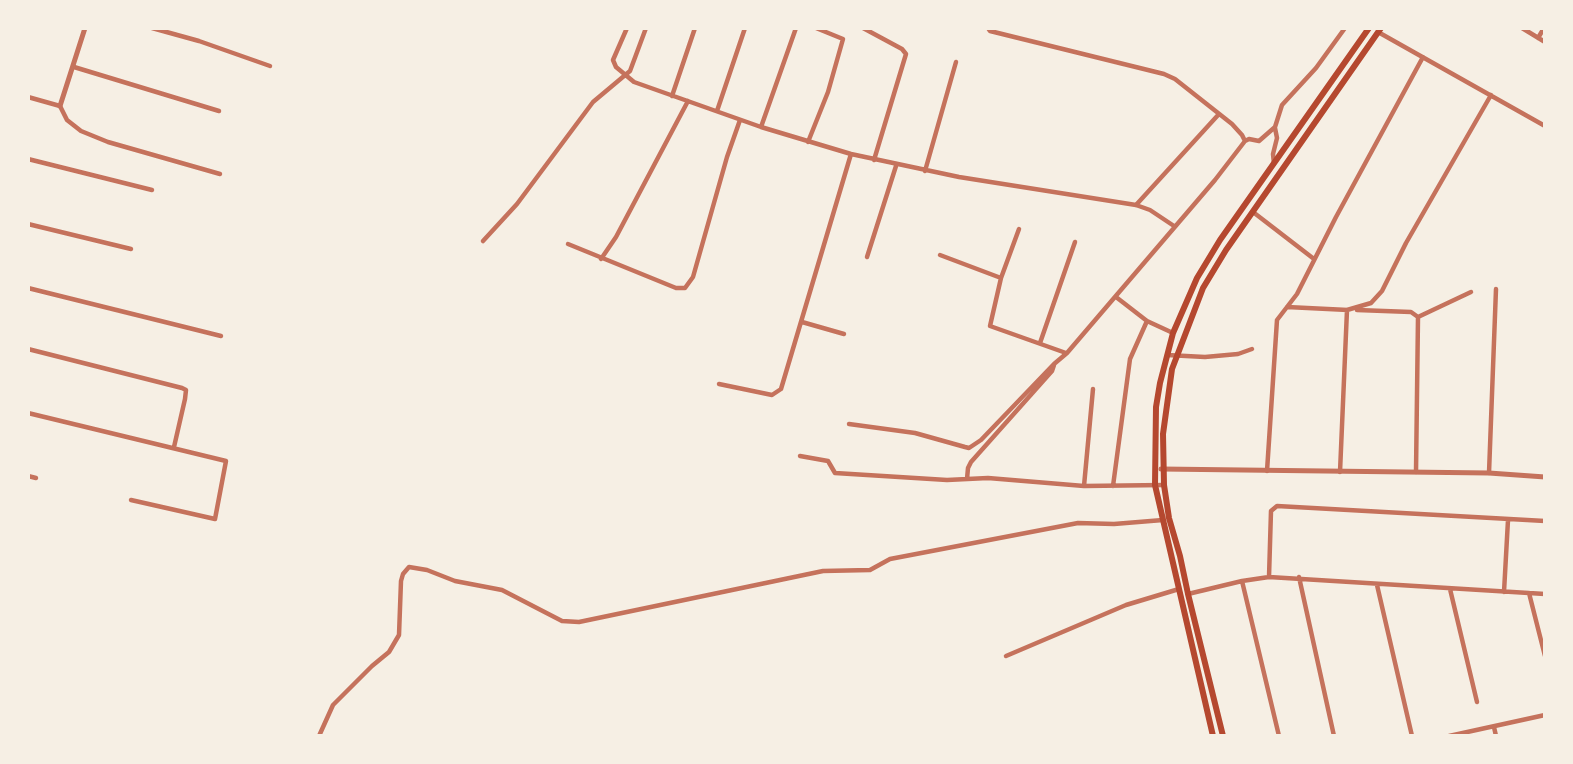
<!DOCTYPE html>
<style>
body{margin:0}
#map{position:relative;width:1573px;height:764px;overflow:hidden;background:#f6efe4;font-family:"Golos Text",sans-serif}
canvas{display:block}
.frame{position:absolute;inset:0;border:30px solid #f6efe4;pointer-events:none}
</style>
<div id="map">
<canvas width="1573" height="764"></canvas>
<div class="frame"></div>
</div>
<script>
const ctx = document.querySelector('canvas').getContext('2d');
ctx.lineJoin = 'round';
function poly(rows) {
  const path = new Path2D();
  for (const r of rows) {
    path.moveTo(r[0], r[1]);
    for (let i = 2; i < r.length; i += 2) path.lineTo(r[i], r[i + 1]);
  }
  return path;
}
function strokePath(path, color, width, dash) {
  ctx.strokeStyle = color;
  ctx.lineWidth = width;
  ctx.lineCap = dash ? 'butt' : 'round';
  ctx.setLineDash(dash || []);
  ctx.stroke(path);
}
const minor = poly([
 [152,28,199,41,270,66],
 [627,28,613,60,616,67,634,82,761,127,851,154,959,177,1136,205,1150,210,1174,226],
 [863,28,902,49,906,54,874,160],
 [988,28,990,31,1164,74,1175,79,1232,124,1242,135,1245,141],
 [1522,28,1545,42],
 [1378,32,1545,126],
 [1538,38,1544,28],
 [74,67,219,111],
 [672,96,695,28],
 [28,97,60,106,67,120,81,131,108,142,220,174],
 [717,111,745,28],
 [761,127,796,28],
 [1245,141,1249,139,1259,141,1275,127,1282,105,1316,68,1345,28],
 [808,142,828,92,843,39,816,28],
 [28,159,152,190],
 [1274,164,1273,154,1277,138,1275,128],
 [925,171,956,62],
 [1136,205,1219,114],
 [1253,212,1314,259],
 [28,224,131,249],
 [1019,229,1001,278,990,326,1066,353],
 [483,241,517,204,593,102,630,71,646,28],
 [568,244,676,288,685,288,693,277,727,157,740,120],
 [940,255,1001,278],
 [867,257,896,166],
 [601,259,616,237,688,101],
 [28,288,221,336],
 [1116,297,1147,321,1173,333],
 [1287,307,1348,310],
 [1357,310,1411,312,1418,317,1416,472],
 [1418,317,1471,292],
 [802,322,844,334],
 [1040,343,1075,242],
 [28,349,182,388,186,390,185,399,174,447],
 [1167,355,1205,357,1238,354,1252,349],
 [719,384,772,395,781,389,851,154],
 [28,413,226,461,215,519,131,500],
 [849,424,915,433,965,447,969,448,981,440,1054,364,1067,353,1215,180,1245,141],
 [800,456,828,461,835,473,947,480,988,478,1084,486,1164,485],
 [1267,471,1277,320,1297,294,1336,217,1423,57],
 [1340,472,1347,310,1371,303,1382,291,1406,243,1491,95],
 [1489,473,1496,289],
 [28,476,36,478],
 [967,479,968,468,971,462,1052,371,1054,365],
 [1084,486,1093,389],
 [1113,486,1130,359,1147,321],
 [1269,577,1271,511,1277,506,1545,521],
 [1299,577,1334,736],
 [1242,581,1279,736],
 [1377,585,1412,736],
 [1450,589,1477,702],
 [1504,592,1508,520],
 [1529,593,1545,656],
 [1188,594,1242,581,1269,577,1545,594],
 [1006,656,1126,605,1179,589],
 [1494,727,1496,736],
 [319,736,333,705,372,666,389,652,399,635,401,581,403,574,409,567,427,570,455,581,502,590,562,621,579,622,823,571,870,570,890,559,1078,523,1114,524,1163,520],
 [1449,736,1545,715]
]);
const tertiary = poly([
 [60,106,85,28],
 [1161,469,1489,473,1545,477]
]);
const secondary = poly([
 [1213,736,1155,485,1156,407,1160,383,1173,333,1197,278,1220,240,1369,28],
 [1223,736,1188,594,1180,556,1169,518,1164,485,1163,434,1172,369,1203,288,1226,250,1381,28]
]);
strokePath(minor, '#c5725c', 4.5);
strokePath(tertiary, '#c5725c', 5);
strokePath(secondary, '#b5482f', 6);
</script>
